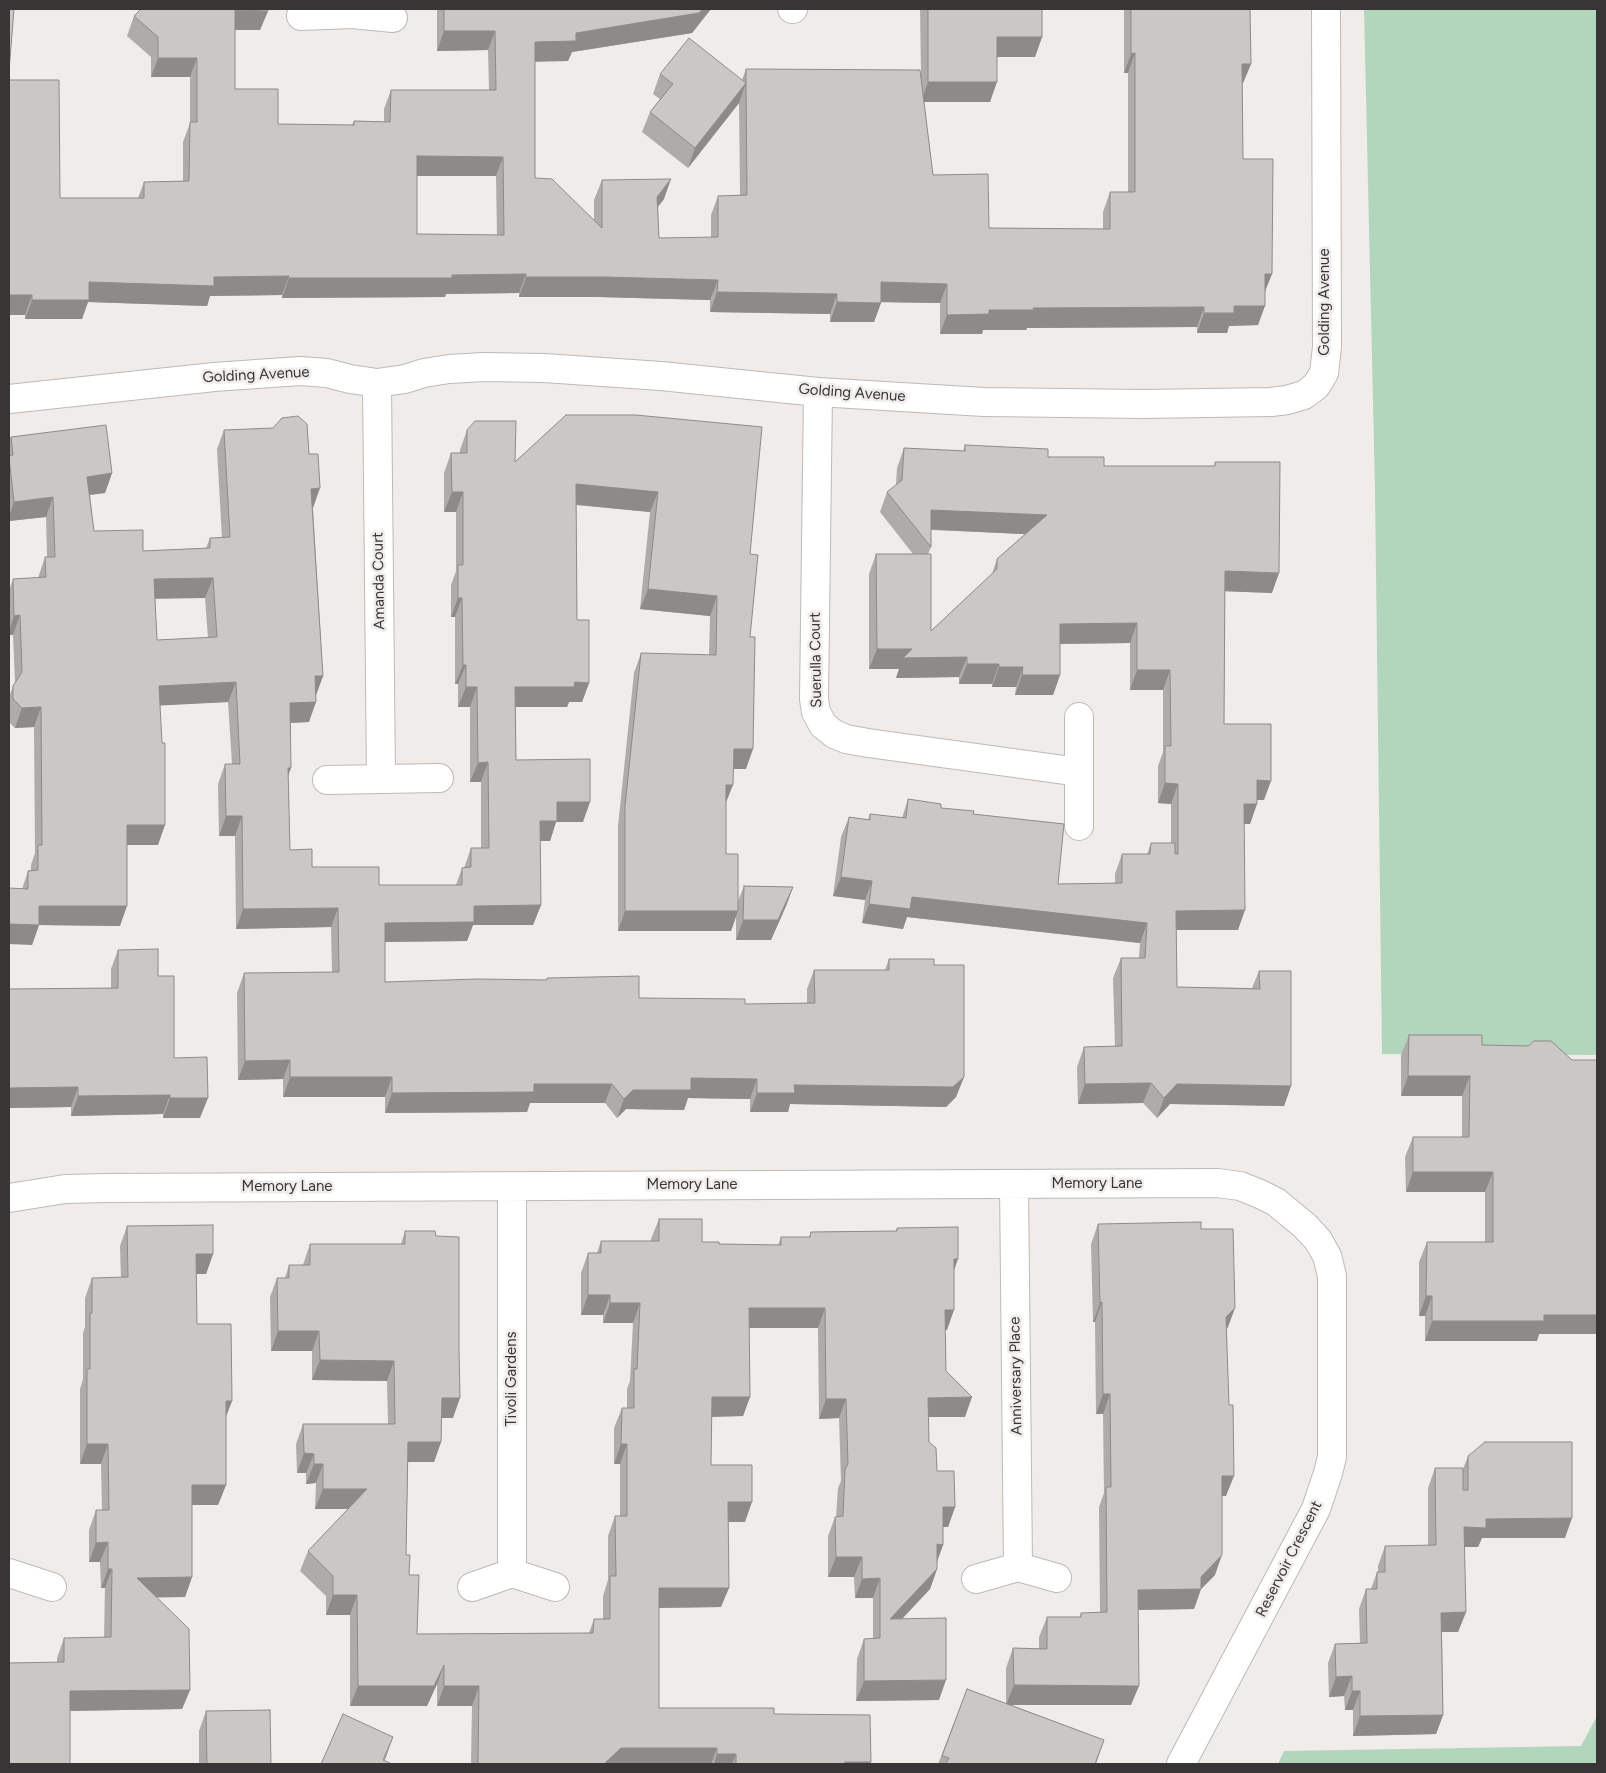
<!DOCTYPE html>
<style>
body{margin:0}
#map{position:relative;width:1606px;height:1773px;overflow:hidden;background:#efecea;font-family:Figtree,sans-serif}
canvas{display:block}
.frame{position:absolute;inset:0;border:10px solid #373535;pointer-events:none}
</style>
<div id="map">
<canvas width="1606" height="1773"></canvas>
<div class="frame"></div>
</div>
<script>
const ctx = document.querySelector('canvas').getContext('2d');
ctx.lineJoin = 'round';
function fillPath(path, color) {
  ctx.fillStyle = color;
  ctx.fill(path, 'evenodd');
}
function poly(rows) {
  const path = new Path2D();
  for (const r of rows) {
    path.moveTo(r[0], r[1]);
    for (let i = 2; i < r.length; i += 2) path.lineTo(r[i], r[i + 1]);
  }
  return path;
}
function strokePath(path, color, width, dash) {
  ctx.strokeStyle = color;
  ctx.lineWidth = width;
  ctx.lineCap = dash ? 'butt' : 'round';
  ctx.setLineDash(dash || []);
  ctx.stroke(path);
}
function drawText(font, color, halo, rows, align = 'center') {
  ctx.font = font + ' Figtree,sans-serif';
  ctx.lineWidth = 5;
  ctx.setLineDash([]);
  ctx.textBaseline = 'middle';
  ctx.strokeStyle = halo;
  ctx.fillStyle = color;
  for (const [text, x, y, turn = 0] of rows) {
    ctx.save();
    ctx.translate(x, y);
    ctx.rotate((+turn || 0) * Math.PI / 180);
    ctx.textAlign = isNaN(turn) ? turn : align;
    if (halo) ctx.strokeText(text, 0, 0);
    ctx.fillText(text, 0, 0);
    ctx.restore();
  }
}
const green = poly([
 [1364,9,1597,9,1597,1055,1382,1054,1375,489],
 [1597,1716,1597,1764,1278,1764,1284,1751,1581,1746]
]);
const minor = poly([
 [792,9,793,9],
 [352,14,393,18],
 [301,16,352,14,352,9],
 [377,383,381,779],
 [818,392,814,699,816,712,823,725,834,734,846,739,868,743,1079,772,1079,826],
 [9,399,214,377,300,371,327,373,350,379,377,383,405,379,424,373,449,369,484,367,544,368,661,376,818,392,984,402,1144,404,1271,402,1287,400,1304,395,1316,386,1324,373,1327,347,1326,9],
 [1079,772,1079,717],
 [327,780,439,778],
 [1014,1184,1018,1567],
 [9,1198,65,1189,106,1188,1217,1183,1240,1186,1260,1194,1276,1202,1305,1226,1318,1240,1327,1256,1332,1276,1332,1457,1328,1473,1316,1509,1181,1764],
 [9,1573,52,1587],
 [512,1573,512,1186],
 [976,1579,1018,1567,1057,1578],
 [472,1587,512,1573,555,1587]
]);
const wall = poly([
 [437,9,711,9,692,33,572,52,568,61,535,61,535,178,594,221,594,200,602,180,664,199,658,207,659,238,711,238,711,215,718,196,740,195,739,103,688,168,642,132,650,112,660,99,653,94,660,74,742,80,746,69,921,74,920,9,1042,9,1042,37,1035,57,997,57,990,102,924,102,933,175,989,228,1103,229,1103,212,1110,192,1128,192,1128,73,1124,73,1124,9,1250,9,1251,64,1243,83,1242,83,1243,159,1272,274,1265,292,1258,325,1229,326,1227,333,1197,333,1197,327,1027,328,1026,330,983,330,982,334,940,334,940,303,881,302,874,322,830,322,830,314,710,312,710,300,598,297,519,297,519,293,446,294,445,297,282,298,282,295,210,296,207,306,88,302,82,319,25,319,25,315,9,315,9,80,60,198,138,198,144,182,183,181,183,142,190,123,190,77,151,77,151,57,127,36,134,16,268,11,260,30,235,30,235,89,278,124,352,125,354,121,384,122,384,109,391,90,489,90,488,50,437,51],
 [417,176,496,176,497,235,417,234],
 [566,415,750,554,750,637,746,769,733,769,726,802,726,854,738,901,744,886,793,887,786,906,771,940,736,940,736,916,731,931,618,931,618,826,634,673,641,653,709,655,710,616,640,609,650,512,576,505,577,620,589,683,582,702,569,702,567,707,516,707,516,760,583,822,556,822,550,841,540,841,541,905,533,925,473,925,467,941,385,942,385,982,547,980,547,978,639,998,745,1004,807,1003,807,989,814,970,885,970,889,959,934,965,964,1077,956,1097,946,1107,790,1104,788,1112,750,1112,750,1099,688,1098,684,1110,626,1109,617,1118,605,1103,530,1103,527,1112,385,1113,385,1097,283,1097,283,1079,238,1080,237,993,244,973,332,972,331,927,236,929,235,836,219,836,218,784,225,764,232,764,228,702,160,705,158,845,127,845,120,926,39,925,32,945,22,889,28,871,31,870,31,865,35,853,34,727,15,728,9,722,9,697,13,686,15,683,13,635,9,635,9,591,13,579,38,578,45,557,47,557,46,517,9,521,9,441,11,437,112,473,105,493,90,495,94,531,143,551,206,548,210,538,222,538,217,449,224,430,313,508,323,676,316,695,309,722,291,723,288,776,290,850,312,867,379,885,456,885,462,868,464,868,471,848,481,848,481,782,470,782,470,707,458,707,458,684,455,684,455,617,451,617,451,585,456,571,456,512,444,512,444,473,451,453,460,453,460,450,467,430,515,462],
 [155,598,205,598,208,638,157,640],
 [965,445,1104,466,1214,466,1215,462,1272,593,1225,591,1224,724,1264,800,1257,800,1250,824,1244,824,1238,930,1176,930,1177,987,1252,988,1259,971,1291,1086,1284,1106,1170,1104,1157,1118,1143,1103,1078,1104,1077,1067,1084,1047,1115,1046,1113,978,1121,958,1139,958,1140,943,907,917,903,929,862,923,865,900,833,896,841,837,849,817,868,820,870,814,902,818,908,799,941,808,973,814,1058,884,1115,883,1115,874,1122,854,1147,854,1151,843,1171,843,1171,804,1158,803,1158,766,1163,752,1163,690,1130,690,1130,643,1060,644,1060,675,1053,695,1015,695,1016,687,992,687,992,684,959,684,959,677,896,678,899,669,869,669,869,574,876,554,913,554,880,512,887,492,896,485,897,468,904,448,963,451],
 [931,530,1025,534,997,559,992,574,931,631,928,554,931,547],
 [118,950,158,976,174,1058,200,1118,163,1118,163,1114,71,1116,71,1107,9,1108,9,989,111,988,111,969],
 [1409,1035,1482,1045,1539,1334,1537,1341,1425,1341,1425,1316,1419,1316,1419,1262,1427,1242,1485,1242,1485,1192,1406,1192,1405,1157,1413,1137,1462,1137,1462,1096,1401,1096,1401,1055],
 [659,1219,702,1242,719,1244,778,1245,781,1237,809,1237,811,1232,896,1231,897,1228,954,1270,947,1330,945,1330,946,1371,965,1417,928,1417,929,1442,937,1471,955,1507,948,1527,943,1527,943,1545,937,1562,937,1569,930,1589,902,1619,939,1700,856,1701,857,1659,864,1639,873,1639,873,1598,855,1598,854,1577,828,1577,828,1536,835,1517,836,1517,838,1488,841,1481,839,1418,819,1419,818,1328,749,1328,750,1397,743,1416,711,1417,711,1465,745,1522,728,1522,721,1607,659,1608,659,1708,774,1714,870,1764,471,1764,472,1706,437,1706,437,1684,427,1706,350,1706,350,1615,326,1615,326,1596,300,1571,308,1551,348,1509,315,1509,316,1483,306,1484,306,1473,297,1473,296,1444,303,1424,388,1424,387,1381,312,1380,312,1351,271,1351,270,1297,277,1278,285,1278,289,1265,303,1265,310,1244,401,1244,405,1231,453,1418,442,1418,441,1442,434,1462,408,1462,406,1555,417,1634,589,1633,594,1619,603,1619,603,1596,608,1580,608,1536,615,1516,620,1516,620,1464,614,1464,614,1428,622,1408,627,1408,627,1389,630,1381,633,1323,603,1323,603,1315,581,1315,581,1273,588,1253,597,1253,601,1241,651,1241,651,1239],
 [1098,1224,1201,1229,1228,1327,1227,1329,1226,1496,1222,1496,1215,1575,1201,1589,1194,1609,1138,1610,1131,1705,1011,1705,1104,1740,1096,1764,938,1764,967,1689,1006,1704,1006,1668,1013,1648,1039,1649,1039,1637,1047,1617,1080,1617,1081,1613,1100,1613,1099,1507,1104,1493,1103,1414,1096,1414,1095,1322,1093,1322,1091,1244],
 [127,1226,213,1254,206,1274,196,1274,197,1324,232,1401,226,1417,226,1485,218,1505,192,1505,192,1577,185,1597,157,1597,190,1690,182,1709,70,1711,57,1663,57,1658,64,1638,104,1638,105,1588,101,1588,100,1562,89,1562,89,1530,96,1510,102,1510,101,1464,80,1464,80,1389,83,1379,83,1333,85,1327,85,1298,92,1278,121,1278,120,1246],
 [1468,1456,1565,1538,1482,1538,1478,1547,1464,1547,1466,1612,1458,1632,1442,1632,1443,1715,1436,1734,1353,1736,1353,1710,1345,1710,1344,1696,1329,1697,1328,1663,1335,1644,1360,1643,1359,1609,1366,1589,1371,1589,1377,1572,1378,1572,1378,1566,1385,1546,1428,1546,1428,1488,1435,1468,1463,1469],
 [206,1711,271,1764,199,1764,199,1731]
]);
const shadedWall = poly([
 [703,9,711,9,692,33,572,52,568,61,528,62,535,42,576,33],
 [235,10,268,11,260,30,228,30],
 [444,31,495,31,488,50,437,51],
 [997,37,1042,37,1035,57,989,57],
 [1135,53,1128,73,1124,73,1131,54],
 [158,58,197,58,190,77,151,77],
 [1242,64,1251,64,1243,83,1235,83],
 [928,82,997,82,990,102,921,102],
 [746,83,739,103,688,168,695,148],
 [417,156,503,157,496,176,410,176],
 [671,179,664,199,650,216,657,197],
 [526,274,519,293,446,294,445,297,282,298,289,278],
 [1265,274,1272,274,1264,293],
 [289,276,282,295,210,296,207,306,88,302,82,319,25,319,32,300,89,282,214,277],
 [526,277,605,277,718,280,710,300,598,297,519,297],
 [881,282,947,284,940,303,874,302],
 [717,292,837,294,830,314,710,312],
 [9,295,32,295,25,315,9,315],
 [837,302,881,303,874,322,830,322],
 [1234,306,1265,306,1258,325,1229,326,1227,333,1197,333,1204,313],
 [1204,307,1197,327,1027,328,1026,330,983,330,982,334,940,334,947,315,989,310,1033,308],
 [112,473,105,493,80,496,87,477],
 [576,484,658,492,650,512,569,504],
 [320,488,313,508,304,508,311,489],
 [452,492,463,492,456,512,444,512],
 [53,497,46,517,9,521,9,517,14,502],
 [931,510,1047,515,1040,535,923,529],
 [1225,571,1279,573,1272,593,1218,591],
 [213,578,205,598,147,599,154,579],
 [648,589,717,596,710,616,640,609],
 [458,598,462,598,455,617,451,617],
 [20,615,13,635,9,635,9,631,14,616],
 [1137,623,1130,643,1053,644,1060,624],
 [877,649,912,649,967,657,959,677,896,678,899,669,869,669],
 [967,664,999,664,992,684,959,684],
 [463,665,466,665,458,684,455,684],
 [999,667,1023,667,1016,687,992,687],
 [1137,670,1170,670,1163,690,1130,690],
 [1022,675,1060,675,1053,695,1015,695],
 [315,676,323,676,316,695],
 [236,682,228,702,152,706,159,686],
 [575,682,589,683,582,702,569,702,567,707,508,707,515,687],
 [466,687,477,687,470,707,458,707],
 [316,702,309,722,283,723,290,703],
 [41,707,34,727,15,728,22,708],
 [734,749,753,749,746,769,727,769],
 [488,762,481,782,470,782,478,763],
 [288,768,291,768,284,787],
 [1257,780,1271,781,1264,800,1249,800],
 [1165,783,1178,784,1171,804,1158,803],
 [726,785,733,785,725,805],
 [557,802,590,802,583,822,556,822,550,841,533,841,540,821],
 [1244,804,1257,804,1250,824,1237,824],
 [226,816,242,816,235,836,219,836],
 [127,825,165,825,158,845,120,845],
 [841,877,872,881,865,900,833,896],
 [793,887,786,906,771,940,736,940,743,920],
 [912,897,1147,923,1140,943,907,917,903,929,862,923,869,904],
 [541,905,533,925,473,925,467,941,378,942,385,923,474,906],
 [39,906,127,906,120,926,39,925,32,945,9,944,9,924],
 [338,908,331,927,236,929,243,909],
 [1245,910,1238,930,1169,930,1176,911],
 [625,911,738,911,731,931,618,931],
 [290,1060,283,1079,238,1080,245,1061],
 [1408,1076,1470,1076,1462,1096,1401,1096],
 [290,1077,392,1077,385,1097,283,1097],
 [964,1077,956,1097,946,1107,790,1104,788,1112,750,1112,757,1093,794,1085],
 [691,1078,757,1079,750,1099,688,1098,684,1110,626,1109,617,1118,624,1099,633,1090],
 [1151,1083,1143,1103,1078,1104,1085,1084],
 [534,1084,612,1084,605,1103,530,1103,527,1112,385,1113,392,1093],
 [1177,1084,1291,1086,1284,1106,1170,1104,1157,1118,1164,1098],
 [78,1087,71,1107,9,1108,9,1088],
 [170,1095,163,1114,71,1116,78,1096],
 [170,1098,208,1098,200,1118,163,1118],
 [1413,1172,1493,1172,1485,1192,1406,1192],
 [196,1254,213,1254,206,1274,189,1274],
 [954,1259,958,1259,951,1279],
 [588,1295,610,1295,603,1315,581,1315],
 [1426,1296,1432,1296,1425,1316,1419,1316],
 [1102,1302,1095,1322,1093,1322,1100,1303],
 [610,1303,640,1303,633,1323,603,1323],
 [749,1308,825,1308,818,1328,742,1328],
 [1235,1308,1228,1327,1219,1336,1226,1317],
 [945,1310,954,1310,947,1330,938,1330],
 [1544,1315,1597,1315,1597,1334,1539,1334,1537,1341,1425,1341,1432,1321],
 [278,1331,319,1331,312,1351,271,1351],
 [320,1360,394,1361,387,1381,312,1380],
 [1103,1394,1110,1394,1103,1414,1096,1414],
 [712,1397,750,1397,743,1416,704,1417],
 [972,1397,965,1417,920,1417,928,1398],
 [442,1398,460,1398,453,1418,434,1418],
 [826,1399,846,1399,839,1418,819,1419],
 [226,1401,232,1401,224,1421],
 [408,1442,441,1442,434,1462,401,1462],
 [87,1444,108,1444,101,1464,80,1464],
 [621,1444,627,1444,620,1464,614,1464],
 [304,1453,314,1454,306,1473,297,1473],
 [314,1464,323,1464,316,1483,306,1484],
 [1222,1476,1234,1476,1226,1496,1215,1496],
 [192,1485,226,1485,218,1505,184,1505],
 [323,1489,367,1489,360,1509,315,1509],
 [728,1502,752,1502,745,1522,721,1522],
 [943,1507,955,1507,948,1527,936,1527],
 [1572,1518,1565,1538,1482,1538,1478,1547,1457,1547,1464,1527,1486,1519],
 [108,1542,100,1562,89,1562,96,1543],
 [937,1544,943,1545,936,1564],
 [1222,1555,1215,1575,1201,1589,1194,1609,1131,1610,1138,1590,1201,1577],
 [836,1557,862,1557,854,1577,828,1577],
 [108,1569,112,1569,105,1588,101,1588],
 [937,1569,930,1589,883,1639,890,1619],
 [192,1577,185,1597,130,1598,137,1578],
 [880,1578,873,1598,855,1598,862,1579],
 [659,1588,729,1588,721,1607,652,1608],
 [333,1595,357,1595,350,1615,326,1615],
 [1466,1612,1458,1632,1434,1632,1441,1613],
 [444,1665,437,1684,427,1706,350,1706,358,1686],
 [1352,1676,1344,1696,1329,1697,1336,1677],
 [946,1680,939,1700,856,1701,864,1681],
 [1014,1685,1139,1686,1131,1705,1006,1705],
 [444,1686,479,1686,472,1706,437,1706],
 [190,1690,182,1709,62,1711,70,1691],
 [1352,1691,1360,1691,1353,1710,1345,1710],
 [1443,1715,1436,1734,1353,1736,1360,1716],
 [393,1737,386,1757,383,1764,382,1764],
 [621,1748,717,1748,711,1764,604,1764],
 [717,1754,736,1754,732,1764,714,1764],
 [845,1762,871,1762,870,1764,844,1764]
]);
const building = poly([
 [9,9,14,9,9,71,9,9],
 [141,9,268,9,268,11,235,10,235,89,278,89,278,124,354,125,354,121,390,122,391,90,496,90,495,31,444,31,444,9,703,9,699,13,576,33,576,41,535,42,535,178,552,179,602,228,602,180,671,179,657,197,659,238,718,237,718,196,747,195,746,83,695,148,650,112,673,84,660,74,689,38,746,83,746,69,920,70,933,175,988,174,989,228,1110,229,1110,192,1135,192,1135,53,1131,54,1131,9,1250,9,1251,64,1242,64,1243,159,1273,159,1272,274,1265,274,1265,306,1234,306,1234,313,1204,313,1204,307,1033,308,1034,310,989,310,989,314,947,315,947,284,881,282,881,303,837,302,837,294,717,292,718,280,605,277,526,277,526,274,452,275,452,278,289,278,289,276,214,277,214,286,89,282,89,300,32,300,32,295,9,295,9,80,59,80,60,198,144,198,144,182,189,181,190,122,197,122,197,58,158,58,158,37,134,16,141,9],
 [417,156,503,157,504,235,417,234,417,156],
 [928,9,1042,9,1042,37,997,37,997,82,928,82,928,9],
 [566,415,636,415,762,427,750,554,758,555,750,637,755,637,753,749,734,749,733,785,726,785,726,854,738,854,738,911,625,911,625,806,641,653,716,655,717,596,648,589,658,492,576,484,577,620,589,620,589,683,575,682,574,687,515,687,516,760,590,759,590,802,557,802,557,821,540,821,541,905,474,906,474,922,385,923,385,982,478,979,547,980,547,978,639,976,639,998,745,999,745,1004,815,1003,814,970,889,970,889,959,934,959,934,965,964,965,964,1077,953,1087,794,1085,795,1093,757,1093,757,1079,691,1078,691,1090,633,1090,624,1099,612,1084,534,1084,534,1092,392,1093,392,1077,290,1077,290,1060,245,1061,244,973,339,972,338,908,243,909,242,816,226,816,225,764,240,764,236,682,159,686,162,743,165,743,165,825,127,825,127,906,39,906,39,925,9,924,9,888,28,889,28,871,38,870,38,845,42,845,41,707,22,708,13,699,13,686,22,672,20,615,14,616,13,579,46,577,45,557,55,557,53,497,14,502,9,458,9,456,13,455,11,437,106,425,112,473,87,477,94,531,143,530,143,551,210,548,210,538,230,537,224,430,273,428,282,418,298,416,307,424,309,454,318,454,320,488,311,489,323,676,315,676,316,702,290,703,291,768,288,768,290,850,312,849,312,867,379,867,379,885,462,885,462,868,471,867,471,848,489,848,488,762,478,763,477,687,466,687,466,665,463,665,462,598,458,598,458,565,463,565,463,492,452,492,451,453,467,453,467,430,475,421,516,421,515,462,566,415],
 [213,578,217,637,157,640,154,579,213,578],
 [965,445,1048,449,1048,457,1104,457,1104,466,1215,466,1215,462,1280,462,1279,573,1225,571,1224,724,1271,724,1271,781,1257,780,1257,804,1244,804,1245,910,1176,911,1177,987,1260,989,1259,971,1291,971,1291,1086,1177,1084,1164,1098,1151,1083,1085,1084,1084,1047,1122,1046,1121,958,1145,958,1147,923,912,897,910,909,869,904,872,881,841,877,849,817,870,820,870,814,906,818,908,799,941,804,941,808,974,811,973,814,1064,824,1058,884,1122,883,1122,854,1150,854,1151,843,1175,843,1175,854,1178,854,1178,784,1165,783,1165,746,1171,746,1170,670,1137,670,1137,623,1060,624,1060,675,1022,675,1023,667,999,667,999,664,967,664,967,657,903,658,912,649,877,649,876,554,931,554,931,631,997,569,997,559,1047,515,931,510,931,547,887,492,902,480,904,448,965,451,965,445],
 [744,886,793,887,778,920,743,920,744,886],
 [158,949,158,976,174,976,174,1058,207,1057,208,1098,170,1098,170,1095,78,1096,78,1087,9,1088,9,989,118,988,118,950,158,949],
 [1409,1035,1482,1035,1482,1045,1528,1046,1534,1041,1551,1041,1572,1060,1597,1060,1597,1315,1544,1315,1544,1321,1432,1321,1432,1296,1426,1296,1427,1242,1493,1242,1493,1172,1413,1172,1413,1137,1469,1137,1470,1076,1408,1076,1409,1035],
 [659,1219,702,1219,702,1242,719,1242,719,1244,781,1245,781,1237,810,1237,811,1232,897,1231,897,1228,958,1227,958,1259,954,1259,954,1310,945,1310,946,1371,972,1397,928,1398,929,1442,936,1448,937,1471,954,1471,955,1507,943,1507,943,1545,937,1544,937,1569,890,1619,946,1618,946,1680,864,1681,864,1639,880,1638,880,1578,862,1579,862,1557,836,1557,835,1517,843,1516,845,1469,848,1464,846,1399,826,1399,825,1308,749,1308,750,1397,712,1397,711,1465,752,1465,752,1502,728,1502,729,1588,659,1588,659,1708,774,1708,774,1714,870,1715,871,1762,845,1762,845,1764,736,1764,736,1754,717,1754,717,1748,621,1748,604,1764,478,1764,479,1686,444,1686,444,1665,434,1686,358,1686,357,1595,333,1595,333,1576,308,1551,367,1489,323,1489,323,1464,314,1464,314,1454,304,1453,303,1424,395,1424,394,1361,320,1360,319,1331,278,1331,277,1278,289,1278,289,1265,310,1265,310,1244,405,1244,405,1231,435,1231,436,1236,459,1237,459,1349,460,1398,442,1398,441,1442,408,1442,406,1555,410,1555,409,1575,419,1575,417,1634,593,1633,594,1619,610,1619,610,1576,616,1576,615,1516,627,1516,627,1444,621,1444,622,1408,634,1408,634,1369,637,1369,640,1303,610,1303,610,1295,588,1295,588,1253,601,1253,601,1241,659,1241,659,1219],
 [1201,1222,1201,1229,1233,1229,1235,1308,1226,1317,1229,1405,1233,1405,1234,1476,1222,1476,1222,1555,1201,1577,1201,1589,1138,1590,1139,1686,1014,1685,1013,1648,1047,1649,1047,1617,1081,1617,1081,1613,1107,1612,1106,1487,1111,1487,1110,1394,1103,1394,1102,1302,1100,1303,1098,1224,1201,1222],
 [213,1225,213,1254,196,1254,197,1324,231,1324,232,1401,226,1401,226,1485,192,1485,192,1577,137,1578,189,1629,190,1690,70,1691,70,1764,9,1764,9,1663,64,1662,64,1638,111,1637,112,1569,108,1569,108,1542,96,1543,96,1510,109,1510,108,1444,87,1444,87,1369,90,1369,90,1313,92,1313,92,1278,128,1277,127,1226,213,1225],
 [1485,1442,1572,1442,1572,1518,1486,1519,1486,1528,1464,1527,1466,1612,1441,1613,1443,1715,1360,1716,1360,1691,1352,1691,1352,1676,1336,1677,1335,1644,1367,1643,1366,1589,1377,1589,1377,1572,1385,1572,1385,1546,1436,1545,1435,1468,1463,1468,1463,1490,1468,1490,1468,1456,1485,1442],
 [967,1689,1104,1740,1095,1764,946,1764,949,1758,942,1756,967,1689],
 [270,1710,271,1764,207,1764,206,1711,270,1710],
 [343,1714,393,1737,383,1760,392,1764,321,1764,343,1714]
]);
const streetNames = [
 ["Golding Avenue",1325,302,-90],
 ["Golding Avenue",256,375,-3],
 ["Golding Avenue",852,393,4],
 ["Amanda Court",379,581,-91],
 ["Suerulla Court",816,660,-91],
 ["Memory Lane",1097,1184],
 ["Memory Lane",692,1185],
 ["Memory Lane",287,1187],
 ["Anniversary Place",1016,1376,-91],
 ["Tivoli Gardens",512,1379,-90],
 ["Reservoir Crescent",1289,1559,-63]
];
fillPath(green, '#b2d6bb');
strokePath(minor, '#bdbab8', 30);
strokePath(minor, '#fff', 28);
fillPath(wall, '#aeaba9');
fillPath(shadedWall, '#8d8b8a');
fillPath(building, '#cac7c5');
strokePath(building, '#8d8b8a', 1);
drawText('15px', '#373535', '#efecea', streetNames);
</script>
